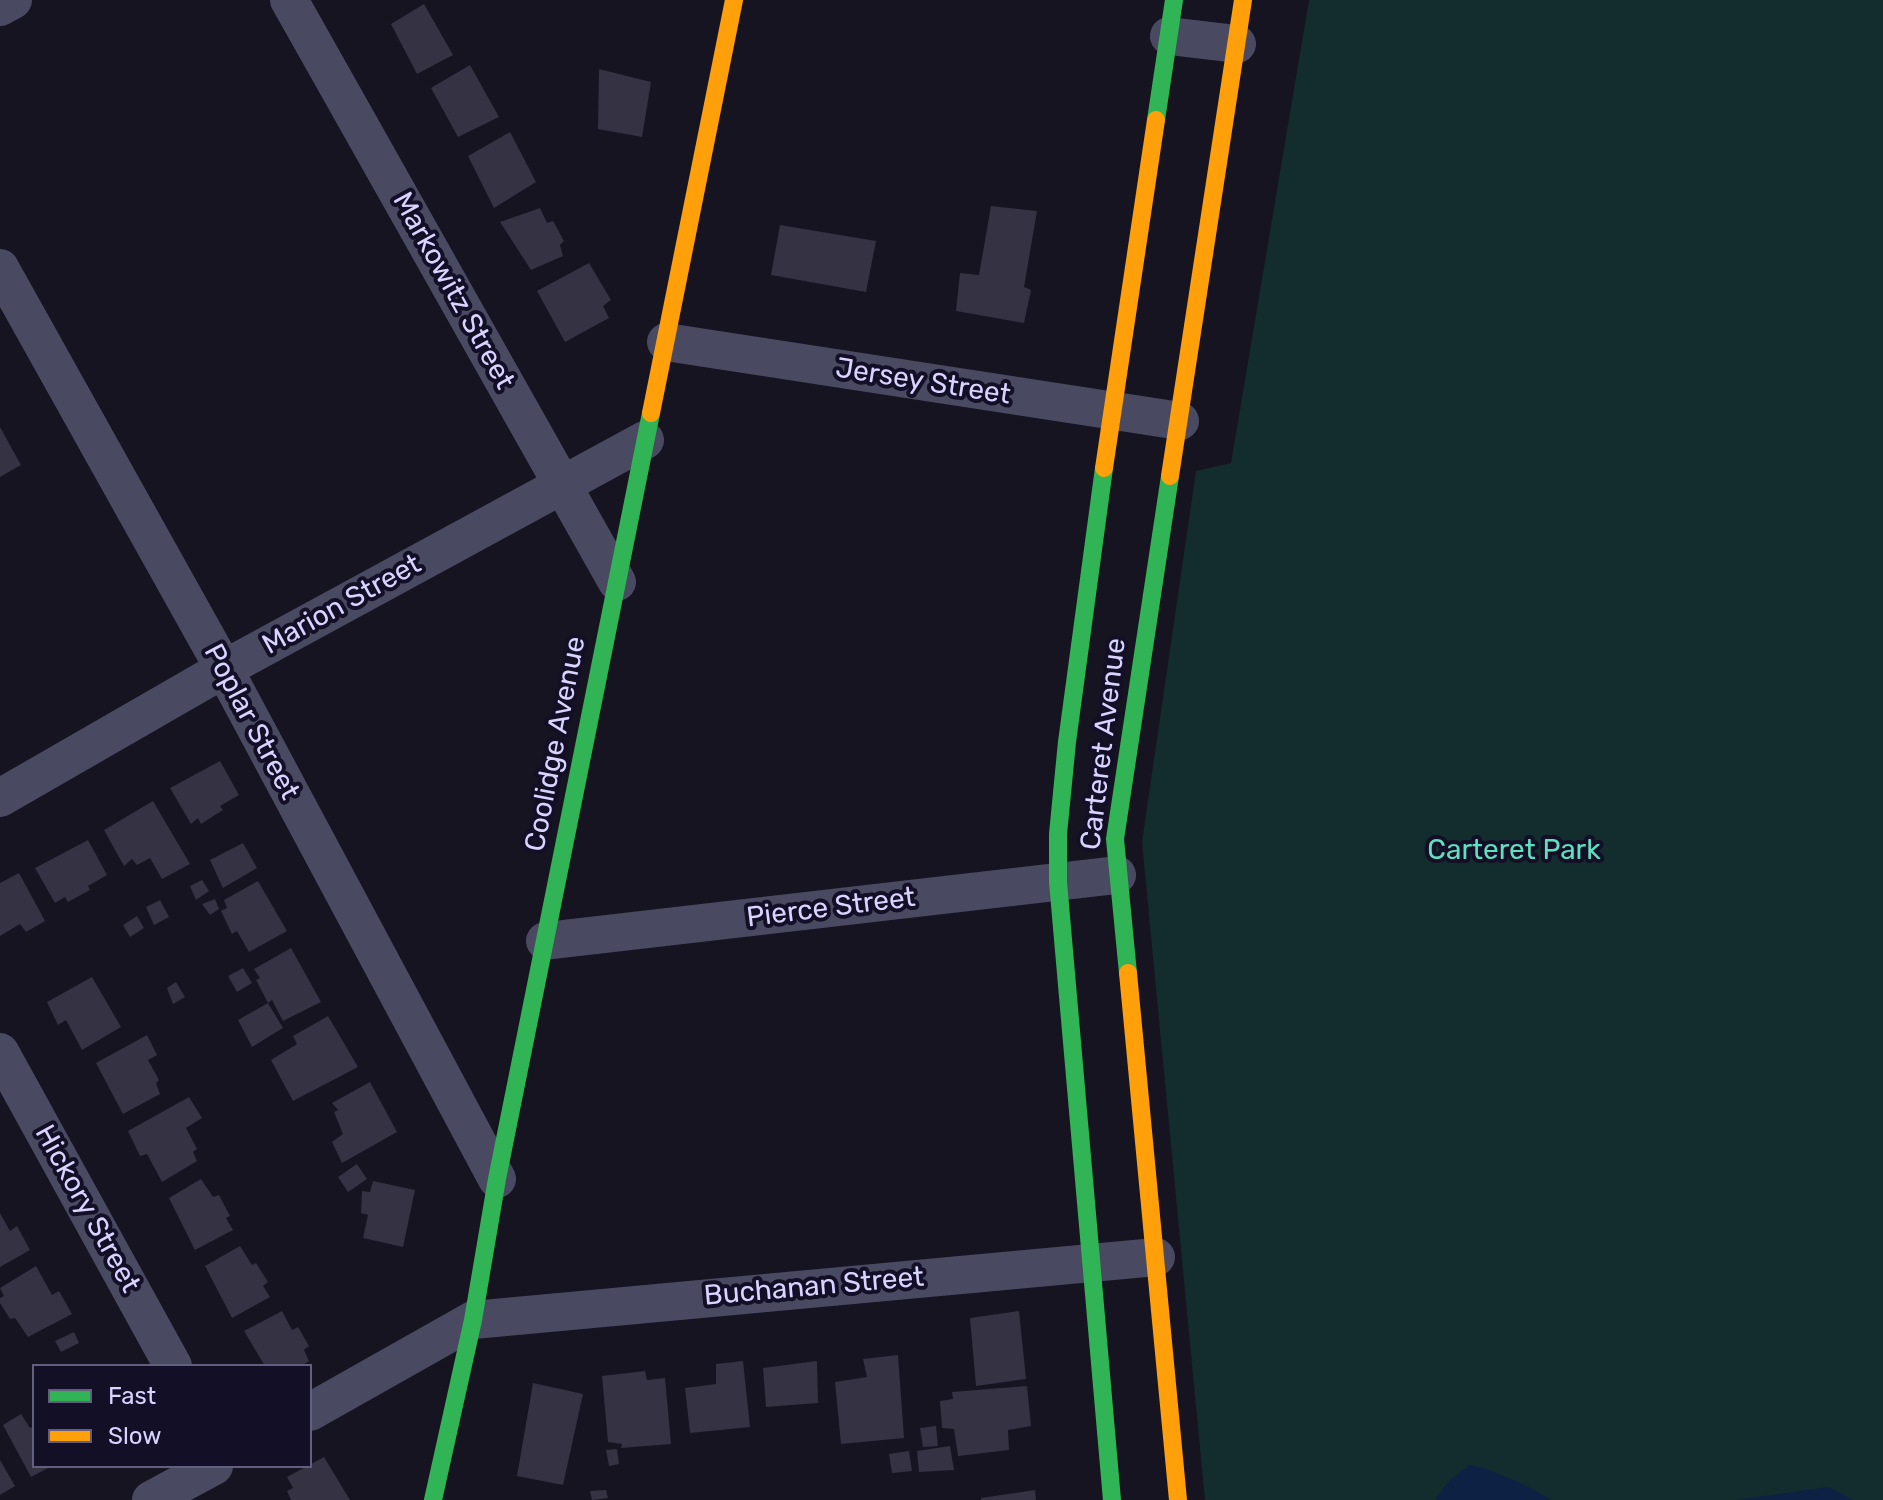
<!DOCTYPE html>
<style>
body{margin:0}
#map{position:relative;width:1883px;height:1500px;overflow:hidden;background:#161421;font-family:Rubik,sans-serif}
canvas{display:block}
.legend{position:absolute;left:32px;top:1364px;width:280px;height:104px;box-sizing:border-box;background:#130f26;border:2px solid #625e7d;margin:0;padding:10px 14px;list-style:none;font-size:24px;color:#d9d4ff}
.legend li{display:flex;align-items:center;gap:16px;height:40px}
.legend b{width:40px;border:2px solid #625e7d}
</style>
<div id="map">
<canvas width="1883" height="1500"></canvas>
<ul class="legend">
<li><b style="height:10px;background:#30b455"></b>Fast</li>
<li><b style="height:10px;background:#ff9f0a"></b>Slow</li>
</ul>
</div>
<script>
const ctx = document.querySelector('canvas').getContext('2d');
ctx.lineJoin = 'round';
function fillPath(path, color) {
  ctx.fillStyle = color;
  ctx.fill(path, 'evenodd');
}
function poly(rows) {
  const path = new Path2D();
  for (const r of rows) {
    path.moveTo(r[0], r[1]);
    for (let i = 2; i < r.length; i += 2) path.lineTo(r[i], r[i + 1]);
  }
  return path;
}
function strokePath(path, color, width, dash) {
  ctx.strokeStyle = color;
  ctx.lineWidth = width;
  ctx.lineCap = dash ? 'butt' : 'round';
  ctx.setLineDash(dash || []);
  ctx.stroke(path);
}
function drawText(font, color, halo, rows, align = 'center') {
  ctx.font = font + ' Rubik,sans-serif';
  ctx.lineWidth = 8;
  ctx.setLineDash([]);
  ctx.textBaseline = 'middle';
  ctx.strokeStyle = halo;
  ctx.fillStyle = color;
  for (const [text, x, y, turn = 0] of rows) {
    ctx.save();
    ctx.translate(x, y);
    ctx.rotate((+turn || 0) * Math.PI / 180);
    ctx.textAlign = isNaN(turn) ? turn : align;
    if (halo) ctx.strokeText(text, 0, 0);
    ctx.fillText(text, 0, 0);
    ctx.restore();
  }
}
const green = poly([
 [1309,0,1883,0,1883,1500,1205,1500,1142,842,1196,471,1231,463]
]);
const water = poly([
 [1469,1465,1487,1469,1525,1485,1551,1500,1435,1500,1449,1481],
 [1828,1487,1853,1500,1736,1500]
]);
const building = poly([
 [424,4,453,55,417,74,391,24],
 [470,65,499,117,458,137,431,88],
 [599,69,651,82,642,137,598,129],
 [510,132,536,182,494,208,468,156],
 [991,206,1037,211,1024,287,1031,290,1024,323,956,311,960,273,979,275],
 [540,208,547,223,553,221,564,241,560,245,563,256,531,270,500,222],
 [780,225,876,241,866,292,771,275],
 [589,263,611,300,603,306,609,318,565,342,537,291],
 [0,427,21,465,0,477],
 [220,761,239,795,220,806,223,810,201,824,198,818,191,824,170,788],
 [153,801,190,864,162,879,150,858,137,865,132,859,124,866,104,830],
 [88,840,107,875,88,886,90,890,68,902,65,897,55,903,35,868],
 [243,843,257,868,223,888,210,860],
 [19,873,45,921,26,932,20,924,0,936,0,883],
 [202,880,209,891,196,900,190,886],
 [258,881,287,931,249,952,237,931,232,934,221,911,227,908,224,900],
 [215,899,219,909,210,915,202,904],
 [160,900,169,917,154,925,146,907],
 [137,916,144,928,130,937,123,925],
 [291,948,321,1002,283,1021,272,1000,268,1003,256,980,260,978,254,969],
 [243,968,252,983,237,992,228,976],
 [92,977,121,1027,82,1050,66,1020,58,1025,47,1002],
 [176,982,185,997,173,1004,167,988],
 [268,1003,283,1028,252,1047,238,1020],
 [328,1016,358,1067,293,1101,271,1060,297,1044,293,1036],
 [147,1035,157,1055,148,1060,159,1080,156,1083,160,1094,123,1114,96,1063],
 [370,1082,397,1132,342,1163,332,1142,343,1134,334,1112,338,1110,332,1103],
 [189,1097,202,1118,186,1128,197,1149,193,1152,197,1161,162,1182,147,1154,140,1156,128,1131],
 [357,1164,367,1179,348,1192,338,1177],
 [201,1179,213,1197,219,1195,230,1216,226,1218,233,1230,195,1250,169,1198],
 [373,1181,415,1190,403,1247,363,1238,368,1215,361,1213,362,1191,370,1192],
 [0,1213,10,1231,17,1226,30,1250,0,1267],
 [240,1246,252,1265,256,1263,268,1282,263,1286,270,1297,232,1318,205,1266],
 [36,1266,52,1295,59,1291,72,1314,28,1337,15,1318,10,1319,0,1303,0,1298,4,1296,0,1288],
 [282,1311,292,1330,298,1327,309,1346,304,1350,309,1361,301,1366,265,1366,244,1331],
 [1019,1311,1026,1379,976,1386,970,1318],
 [74,1332,79,1343,61,1352,55,1341],
 [898,1355,904,1438,841,1444,835,1382,867,1377,863,1359],
 [743,1361,750,1427,690,1433,685,1388,716,1384,716,1364],
 [817,1361,818,1403,766,1407,763,1368],
 [645,1371,647,1380,665,1378,671,1444,621,1448,622,1444,608,1442,602,1376],
 [533,1383,583,1394,563,1485,517,1476],
 [1027,1386,1031,1426,1008,1430,1009,1450,958,1456,954,1429,942,1428,940,1401,953,1399,952,1392],
 [21,1414,30,1428,34,1426,34,1466,52,1466,31,1477,3,1425],
 [936,1426,938,1446,923,1447,920,1428],
 [950,1446,954,1470,919,1472,917,1451],
 [617,1449,619,1464,609,1466,606,1450],
 [909,1451,912,1471,892,1473,889,1454],
 [324,1457,350,1500,291,1500,287,1491,293,1488,287,1477],
 [0,1460,15,1486,0,1495],
 [606,1490,608,1498,592,1500,590,1491],
 [1035,1490,1036,1500,981,1500,981,1498]
]);
const street = poly([
 [289,0,617,582],
 [0,7,13,0],
 [1169,36,1237,44],
 [0,268,224,669,497,1179],
 [666,342,1180,421],
 [0,798,224,669,645,440],
 [545,941,1117,875],
 [0,1052,173,1366],
 [310,1412,473,1320,1156,1257],
 [151,1500,214,1466]
]);
const fast = poly([
 [1156,120,1174,0],
 [1104,468,1067,742,1058,834,1058,882,1112,1500],
 [1128,973,1115,839,1170,476],
 [433,1500,473,1320,497,1179,651,413]
]);
const slow = poly([
 [651,413,734,0],
 [1104,468,1156,120],
 [1170,476,1243,0],
 [1128,973,1178,1500]
]);
const streetNames = [
 ["Markowitz Street",453,291,61],
 ["Jersey Street",923,382,9],
 ["Marion Street",342,605,-29],
 ["Poplar Street",251,722,62],
 ["Coolidge Avenue",556,744,-79],
 ["Carteret Avenue",1104,744,-83],
 ["Pierce Street",831,908,-7],
 ["Hickory Street",87,1209,61],
 ["Buchanan Street",814,1287,-5]
];
const parkNames = [
 ["Carteret Park",1514,851]
];
fillPath(green, '#132c2d');
fillPath(water, '#0d2144');
fillPath(building, '#343243');
strokePath(street, '#4a4962', 38);
strokePath(fast, '#30b455', 18);
strokePath(slow, '#ff9f0a', 18);
drawText('28px', '#d9d4ff', '#130f26', streetNames);
drawText('28px', '#5fe0c0', '#130f26', parkNames);
</script>
